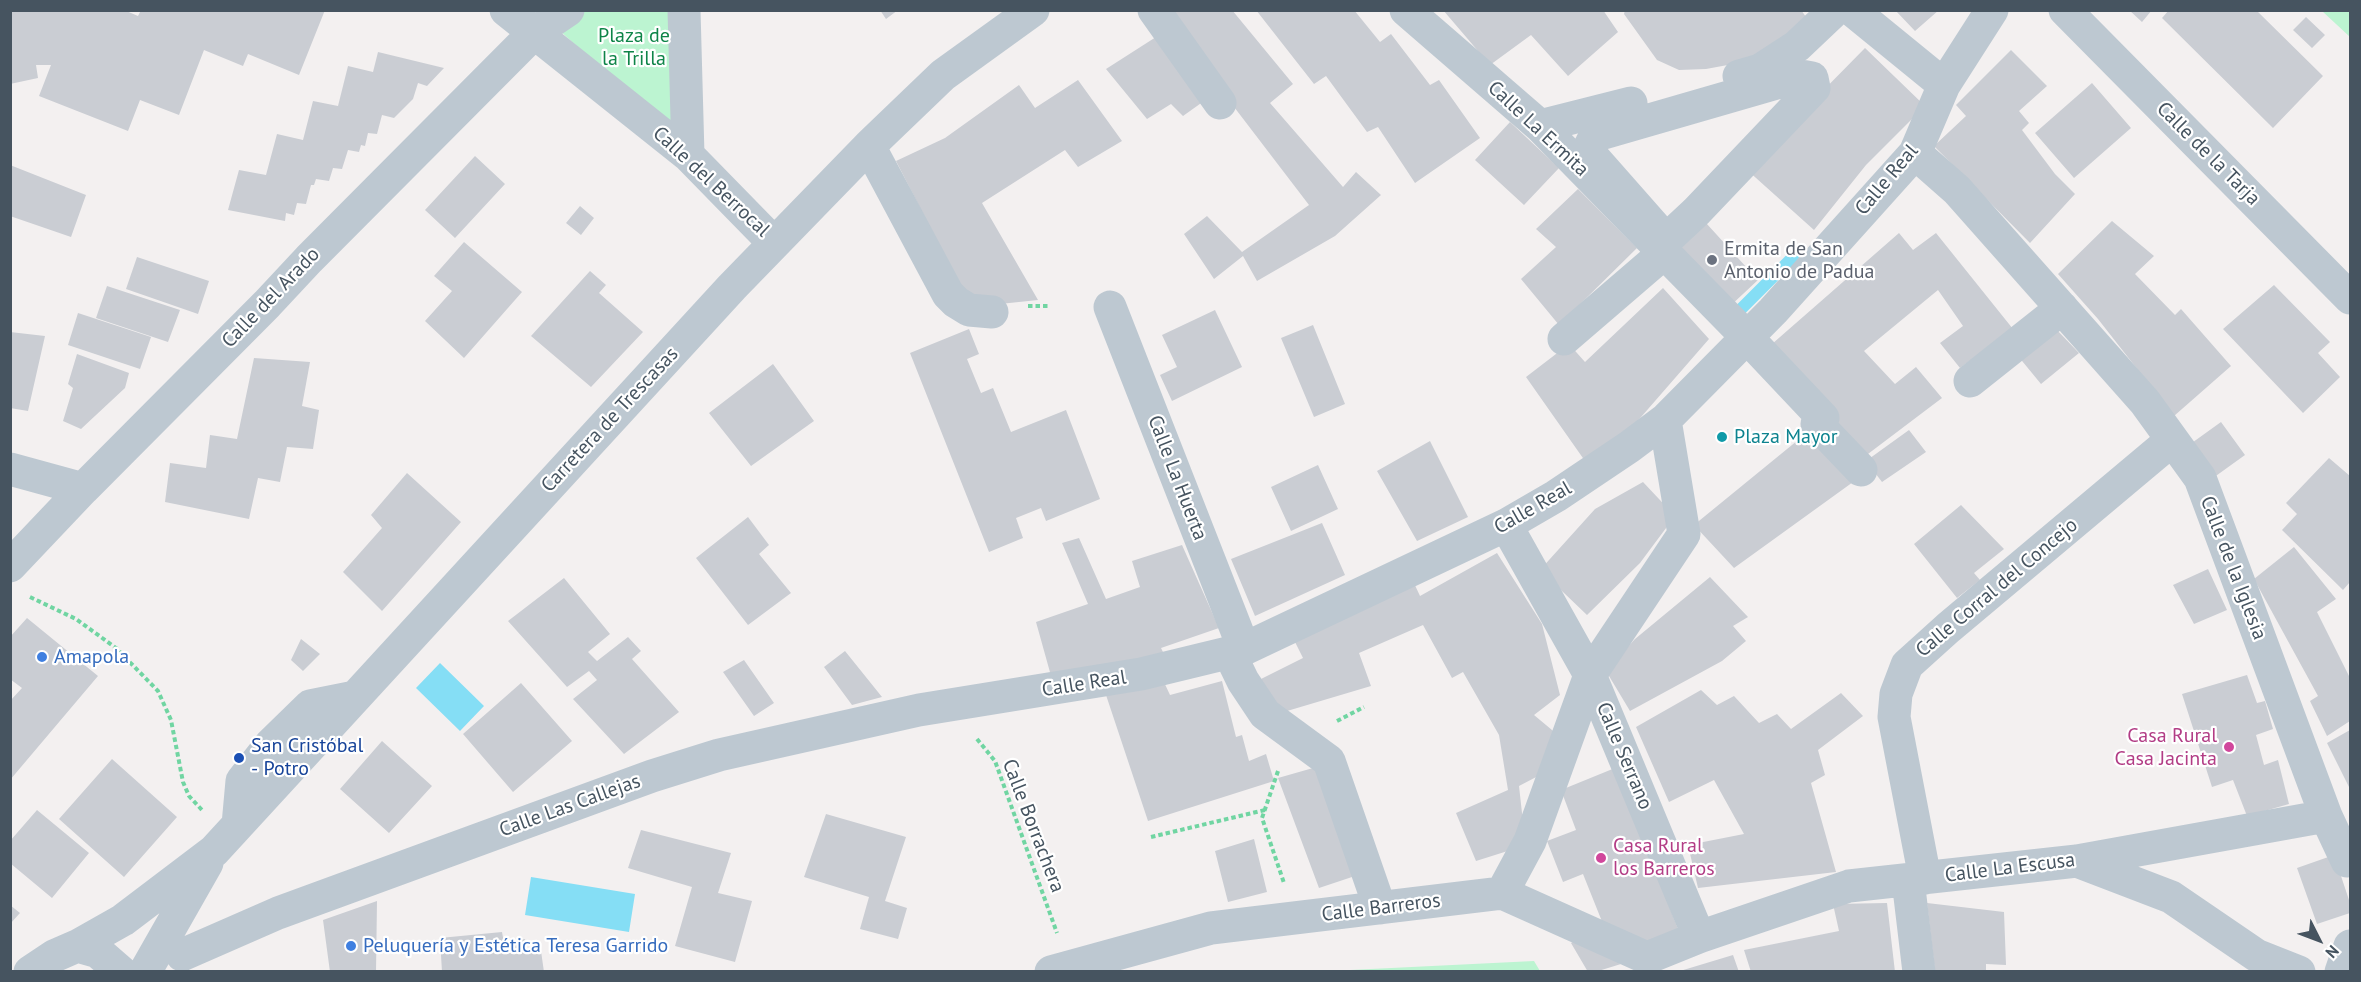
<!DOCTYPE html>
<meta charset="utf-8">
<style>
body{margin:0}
#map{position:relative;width:2361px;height:982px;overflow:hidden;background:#f3f0f0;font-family:"PT Sans",sans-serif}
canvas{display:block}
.frame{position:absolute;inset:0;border:12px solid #465460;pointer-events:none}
.north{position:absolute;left:2289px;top:910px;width:60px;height:60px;-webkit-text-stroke:4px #fff;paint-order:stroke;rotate:132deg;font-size:16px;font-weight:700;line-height:24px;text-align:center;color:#465460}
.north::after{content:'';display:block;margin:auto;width:21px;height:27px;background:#465460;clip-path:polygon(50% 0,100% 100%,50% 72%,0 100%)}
</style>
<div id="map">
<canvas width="2361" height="982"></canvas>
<div class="frame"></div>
<div class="north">N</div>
</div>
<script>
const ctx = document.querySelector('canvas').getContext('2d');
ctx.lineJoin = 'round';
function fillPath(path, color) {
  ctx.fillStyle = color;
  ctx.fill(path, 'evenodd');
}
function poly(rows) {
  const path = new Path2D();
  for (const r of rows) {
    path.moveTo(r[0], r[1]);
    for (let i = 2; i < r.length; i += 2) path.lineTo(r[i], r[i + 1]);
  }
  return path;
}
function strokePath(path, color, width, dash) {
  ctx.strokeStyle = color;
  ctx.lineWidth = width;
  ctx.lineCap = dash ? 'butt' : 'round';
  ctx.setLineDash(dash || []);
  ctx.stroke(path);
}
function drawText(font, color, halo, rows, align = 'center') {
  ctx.font = font + ' "PT Sans",sans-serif';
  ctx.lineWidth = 4.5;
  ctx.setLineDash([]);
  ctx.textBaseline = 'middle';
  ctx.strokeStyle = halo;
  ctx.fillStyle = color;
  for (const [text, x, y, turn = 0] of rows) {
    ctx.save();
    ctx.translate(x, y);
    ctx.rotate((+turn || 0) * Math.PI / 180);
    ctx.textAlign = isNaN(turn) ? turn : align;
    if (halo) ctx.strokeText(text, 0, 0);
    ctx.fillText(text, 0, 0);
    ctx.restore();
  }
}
const green = poly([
 [538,11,670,11,672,121,665,126],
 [2322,11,2350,11,2350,37],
 [1534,961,1540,971,1330,971]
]);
const water = poly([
 [440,663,484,706,460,731,416,688],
 [531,877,635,894,629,932,525,915]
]);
const stream = poly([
 [1740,310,1793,257]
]);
const building = poly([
 [10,10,124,10,138,16,141,10,325,10,299,75,248,54,243,66,204,50,179,115,140,100,128,131,39,96,51,65,36,65,38,78,10,84],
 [880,10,898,10,886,19],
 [1168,10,1232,10,1293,84,1270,103,1343,187,1356,172,1381,195,1335,236,1257,281,1243,256,1214,279,1184,234,1207,216,1242,252,1309,205,1163,14],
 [1256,10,1354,10,1380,42,1391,34,1430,85,1439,80,1480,138,1415,183,1378,127,1367,132,1326,76,1314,84],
 [1443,10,1603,10,1618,32,1568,76,1531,35,1490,65],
 [1625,10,1801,10,1809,21,1744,62,1706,69,1679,70,1657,60,1624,14],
 [1895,10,1939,10,1915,31],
 [2129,10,2152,10,2142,22],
 [2169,10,2256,10,2323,76,2273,128,2162,18],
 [2306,17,2325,35,2312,48,2293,30],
 [1156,37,1204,101,1183,116,1171,104,1147,119,1106,69],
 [1865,48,1925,106,1866,165,1814,230,1746,169],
 [2011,50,2047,86,2019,111,2029,123,2022,130,2055,174,2075,194,2030,243,1934,146,1966,116,1956,105],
 [378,52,444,68,427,86,418,83,413,99,394,118,382,115,377,134,368,133,365,146,361,145,359,152,348,150,342,169,333,168,329,181,316,179,314,185,311,185,306,204,297,203,294,215,286,213,285,221,228,210,239,170,266,175,277,134,303,140,313,101,338,106,348,66,373,72],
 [1078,80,1122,141,1078,167,1065,150,982,203,1038,300,971,307,896,161,945,138,1019,85,1035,108],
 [2092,83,2131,128,2074,178,2035,133],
 [1510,122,1559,168,1524,205,1475,160],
 [475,156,505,184,455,238,425,210],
 [10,165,86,195,71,237,10,216],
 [1578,189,1637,248,1559,325,1521,279,1556,247,1536,229],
 [580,206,594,218,581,235,566,223],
 [1696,212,1758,280,1728,308,1666,240],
 [2112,221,2154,256,2135,274,2175,315,2181,309,2231,366,2174,416,2098,319,2058,274],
 [1899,233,1913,250,1936,233,2013,329,1960,368,1940,343,1963,326,1938,290,1864,351,1895,384,1916,367,1942,398,1860,460,1764,351],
 [464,242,522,292,464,358,425,321,452,291,434,276],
 [137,257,209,281,198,314,126,289],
 [590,271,606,285,599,293,643,332,591,387,531,336],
 [2274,285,2330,342,2318,353,2340,377,2303,413,2223,329],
 [107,286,180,310,168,342,96,318],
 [1663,288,1709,339,1635,424,1585,461,1526,377,1569,344,1585,362],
 [1215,310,1242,367,1172,401,1160,375,1177,367,1162,335],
 [78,313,151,337,140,369,68,345],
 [1313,325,1345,404,1314,417,1281,338],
 [2055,328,2079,353,2041,384,2018,356],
 [969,329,979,354,967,359,981,393,993,388,1011,432,1066,410,1100,499,1046,521,1041,508,1016,518,1023,538,989,552,910,353],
 [10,332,45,336,28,411,10,408],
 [77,354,129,373,125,388,81,429,63,421,73,388,68,384],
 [254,358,310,362,302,406,319,410,313,449,287,447,280,482,258,478,249,519,165,502,170,463,206,468,210,435,237,439],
 [773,364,814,421,751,466,709,413],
 [2221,422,2245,455,2213,478,2189,445],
 [1814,427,1860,477,1734,568,1694,525],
 [1909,430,1926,452,1882,482,1866,461],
 [1430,441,1468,517,1417,541,1377,471],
 [2329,458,2350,476,2350,554,2349,556,2350,557,2350,582,2343,590,2282,530,2297,514,2286,503],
 [1318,465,1338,509,1291,531,1271,487],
 [407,473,461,522,382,611,343,572,382,528,371,515],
 [1643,482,1675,516,1640,563,1587,615,1540,570,1595,509],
 [1961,505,2004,549,1974,573,1980,580,1957,598,1914,544],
 [748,517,769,545,759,554,791,593,748,625,696,558],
 [1322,523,1345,575,1255,616,1231,559],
 [1079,538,1106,599,1140,587,1132,561,1182,545,1219,628,1161,648,1167,660,1053,683,1036,622,1088,604,1062,543],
 [2294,547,2336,599,2317,612,2350,678,2350,721,2327,736,2310,701,2318,696,2254,579],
 [1497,553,1542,624,1560,695,1534,715,1558,735,1540,775,1519,786,1523,822,1514,849,1476,861,1456,813,1508,790,1499,735,1463,672,1452,678,1423,625,1359,653,1371,686,1277,714,1261,679,1303,658,1292,636,1413,581,1420,596],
 [2208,569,2227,610,2194,624,2173,585],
 [1710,577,1748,617,1733,626,1746,641,1722,661,1630,711,1606,671,1635,639],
 [564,578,610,634,588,652,597,661,628,637,641,651,632,659,679,712,624,754,573,699,597,680,589,671,567,687,508,621],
 [27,618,98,676,10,780,10,701,22,688,10,679,10,637],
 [301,639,320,654,303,671,291,660],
 [845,651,882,697,852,705,824,667],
 [744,660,774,703,754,716,723,672],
 [2247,675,2257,703,2265,701,2273,729,2256,735,2264,765,2278,760,2289,804,2247,816,2233,780,2212,787,2182,694],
 [1163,680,1170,695,1222,681,1236,737,1242,735,1249,761,1266,754,1274,781,1148,821,1106,695],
 [521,683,572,741,513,792,463,734],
 [1701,690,1717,705,1734,696,1759,723,1777,714,1791,729,1841,693,1863,716,1818,750,1825,775,1811,783,1836,872,1698,888,1688,845,1744,834,1714,780,1669,802,1636,727],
 [2350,730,2350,789,2327,743],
 [382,741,432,786,389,833,340,789],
 [112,759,177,817,124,877,59,819],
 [1320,766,1358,875,1319,888,1278,778],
 [1615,768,1678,929,1641,944,1605,929,1583,874,1563,882,1547,841,1576,830,1561,790],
 [37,810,89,853,52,898,10,863,10,841],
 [826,814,906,837,885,901,907,908,898,939,860,929,869,897,804,877],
 [641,830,731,853,718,893,752,901,735,962,675,946,692,887,628,868],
 [1254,839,1267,892,1228,902,1215,851],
 [2334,855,2350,903,2350,913,2317,924,2297,868],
 [377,901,376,972,330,972,323,920],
 [1887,903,1895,972,1751,972,1744,950,1839,931,1833,904],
 [1927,903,2004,912,2006,965,1986,964,1986,972,1935,972],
 [10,905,20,913,10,924],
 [502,932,504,943,525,939,527,952,541,951,544,972,442,972,440,938],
 [1579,938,1621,964,1595,972,1588,972,1571,943],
 [1733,955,1739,972,1681,972,1680,971]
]);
const path = poly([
 [1028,306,1048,306],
 [30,597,76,619,116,648,158,691,171,720,183,782,189,796,202,810],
 [1337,721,1364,707],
 [977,739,995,761,1057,933],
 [1278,771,1262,818,1284,883],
 [1151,837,1265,810]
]);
const minor = poly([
 [506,10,688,155,774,243],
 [684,10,688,155],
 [1154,10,1220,103],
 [1406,10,1540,126,1740,330,1823,418,1817,424,1861,470],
 [1852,10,1944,85],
 [2065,10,2350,298],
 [1739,76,1760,70,1797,46,1835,10],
 [1801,76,1812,78,1814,88,1696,212,1666,240,1592,156,1591,144,1597,135,1801,76],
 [1540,126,1631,103],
 [869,146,948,294,956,302,969,310,992,312],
 [1915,153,1957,190,2145,402,2200,478,2326,816,2347,861,2350,859],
 [1110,307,1244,649],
 [1564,339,1664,253],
 [1970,381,2062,308],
 [10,469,83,489],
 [1506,525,1590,675,1699,937],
 [10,566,83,489,267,304,309,259,534,33,568,10],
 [1229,652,1243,681,1265,714,1329,761,1380,908],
 [238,825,242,781,271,744,310,706,355,697],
 [2077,861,2171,897,2256,955,2299,972],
 [1925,878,1894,717,1896,694,1907,665,1948,628,2172,440],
 [1908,880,1919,972],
 [1502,893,1530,841,1590,675,1684,534,1665,420],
 [77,946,98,952,121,972],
 [182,955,278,913,652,776,719,755,919,710,1141,674,1244,649,1506,525,1556,496,1629,447,1665,420,1773,311,1915,153,1944,85,1992,10],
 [30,972,54,956,77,946,123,920,214,851,732,287,869,146,943,75,1033,10],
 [145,972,207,863],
 [1051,972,1211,928,1502,893,1647,958,1699,937,1849,886,2077,861,2326,816],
 [2341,972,2350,946]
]);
const markers = [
 [1712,260,6,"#6b7280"],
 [1722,437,6,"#0f9aa8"],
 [42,657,6,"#3f7fe0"],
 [2229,747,6,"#d1479c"],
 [239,758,6,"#1a4fb4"],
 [1601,858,6,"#d1479c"],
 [351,946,6,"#3f7fe0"]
];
const parkNames = [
 ["Plaza de",634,36],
 ["la Trilla",634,59]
];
const streetNames = [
 ["Calle La Ermita",1538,129,43],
 ["Calle de la Tarja",2208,154,45],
 ["Calle Real",1887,180,-50],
 ["Calle del Berrocal",711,182,43],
 ["Calle del Arado",271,298,-46],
 ["Carretera de Trescasas",610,420,-47],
 ["Calle La Huerta",1177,478,69],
 ["Calle Real",1533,508,-30],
 ["Calle de la Iglesia",2233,568,69],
 ["Calle Corral del Concejo",1997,588,-40],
 ["Calle Real",1084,684,-9],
 ["Calle Serrano",1624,756,67],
 ["Calle Las Callejas",570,806,-20],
 ["Calle Borrachera",1033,826,69],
 ["Calle La Escusa",2010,868,-7],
 ["Calle Barreros",1381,908,-7]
];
const worshipNames = [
 ["Ermita de San",1724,249],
 ["Antonio de Padua",1724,272]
];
const cultureNames = [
 ["Plaza Mayor",1734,437]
];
const shopNames = [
 ["Amapola",54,657],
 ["Peluquería y Estética Teresa Garrido",363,946]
];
const hotelNames = [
 ["Casa Rural",2217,736],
 ["Casa Jacinta",2217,759],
 ["Casa Rural",1613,846,"left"],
 ["los Barreros",1613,869,"left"]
];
const transitNames = [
 ["San Cristóbal",251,746],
 ["- Potro",251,769]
];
fillPath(green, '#bcf4d1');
fillPath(water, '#85def5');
strokePath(stream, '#85def5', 12);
fillPath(building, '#cacdd3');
strokePath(path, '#70d5a2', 4, [4.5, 3]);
strokePath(minor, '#bdc8d1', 33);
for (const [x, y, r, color] of markers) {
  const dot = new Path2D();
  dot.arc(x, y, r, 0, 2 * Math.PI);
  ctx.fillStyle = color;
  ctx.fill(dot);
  strokePath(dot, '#fff', 2);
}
drawText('20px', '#0e8448', '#fff', parkNames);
drawText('20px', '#465460', '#fff', streetNames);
drawText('20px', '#5b616d', '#fff', worshipNames, 'left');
drawText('20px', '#0d838f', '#fff', cultureNames, 'left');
drawText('20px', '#366cbe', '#fff', shopNames, 'left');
drawText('20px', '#b23c85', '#fff', hotelNames, 'right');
drawText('20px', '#164399', '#fff', transitNames, 'left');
</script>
